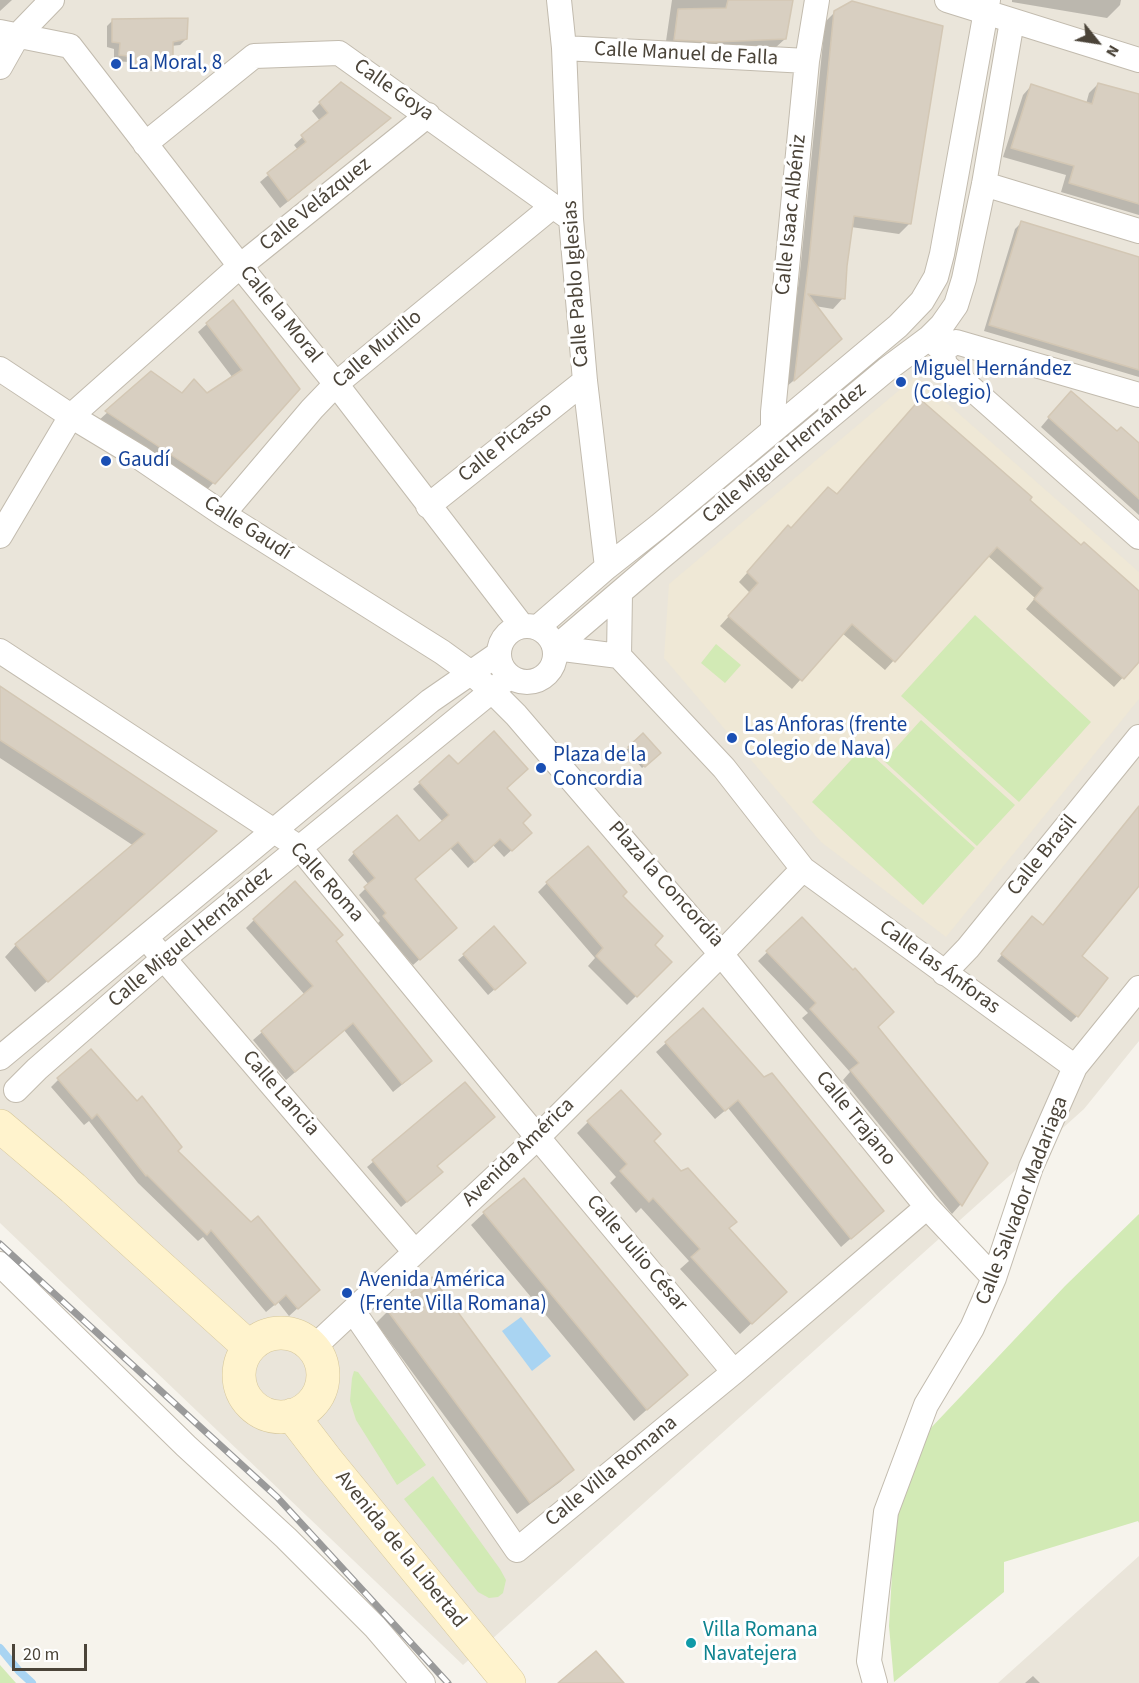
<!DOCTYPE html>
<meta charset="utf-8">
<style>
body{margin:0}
#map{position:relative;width:1139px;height:1683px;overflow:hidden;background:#f6f3ec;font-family:"Source Sans 3",sans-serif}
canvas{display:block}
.north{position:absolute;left:1067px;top:12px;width:60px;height:60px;-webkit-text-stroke:4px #fff;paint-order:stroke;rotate:120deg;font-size:16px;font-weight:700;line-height:24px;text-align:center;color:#4b4439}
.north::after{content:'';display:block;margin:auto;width:21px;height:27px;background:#4b4439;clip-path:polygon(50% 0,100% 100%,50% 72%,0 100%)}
.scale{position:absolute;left:12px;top:1644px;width:75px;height:27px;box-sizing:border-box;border:3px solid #4b4439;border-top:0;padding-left:8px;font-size:18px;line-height:21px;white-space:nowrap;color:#4b4439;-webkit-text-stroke:4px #fff;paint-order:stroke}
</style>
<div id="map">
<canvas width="1139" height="1683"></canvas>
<div class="north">N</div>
<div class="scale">20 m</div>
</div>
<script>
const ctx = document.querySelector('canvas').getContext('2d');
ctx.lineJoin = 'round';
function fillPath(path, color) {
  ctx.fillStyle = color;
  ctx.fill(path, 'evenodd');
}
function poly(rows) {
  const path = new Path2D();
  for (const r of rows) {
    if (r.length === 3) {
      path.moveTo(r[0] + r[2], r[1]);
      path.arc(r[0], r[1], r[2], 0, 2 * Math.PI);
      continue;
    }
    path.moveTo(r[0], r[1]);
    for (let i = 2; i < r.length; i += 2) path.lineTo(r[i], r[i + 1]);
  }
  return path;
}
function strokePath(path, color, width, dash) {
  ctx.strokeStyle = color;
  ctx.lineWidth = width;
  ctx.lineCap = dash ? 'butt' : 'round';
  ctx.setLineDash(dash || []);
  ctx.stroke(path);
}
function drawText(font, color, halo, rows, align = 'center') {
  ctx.font = font + ' "Source Sans 3",sans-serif';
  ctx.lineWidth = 6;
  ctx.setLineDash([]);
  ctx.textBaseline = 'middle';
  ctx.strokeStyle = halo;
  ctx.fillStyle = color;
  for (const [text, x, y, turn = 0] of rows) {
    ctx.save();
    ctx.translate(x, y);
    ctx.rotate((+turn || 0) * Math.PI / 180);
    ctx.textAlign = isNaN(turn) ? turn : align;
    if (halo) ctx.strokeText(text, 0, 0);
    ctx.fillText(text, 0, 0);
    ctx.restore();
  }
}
const residential = poly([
 [0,0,1139,0,1139,1041,1084,1109,463,1665,0,1223],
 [1139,1556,1139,1683,998,1683]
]);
const education = poly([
 [916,376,1139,572,1139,699,946,937,821,842,664,658,669,584]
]);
const green = poly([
 [975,615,1091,722,1019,802,901,696],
 [716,644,741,665,725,683,701,663],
 [921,720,1015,805,977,846,884,761],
 [863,747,975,848,923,905,812,802],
 [1139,1214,1139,1523,1138,1521,1004,1562,1004,1592,894,1682,889,1626,895,1522,928,1431,1065,1286],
 [354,1371,358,1372,426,1465,397,1485,356,1420,350,1401,352,1378],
 [433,1476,500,1569,506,1580,503,1593,498,1597,489,1598,478,1592,404,1499],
 [0,1665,16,1683,0,1683]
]);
const water = poly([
 [521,1317,551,1356,532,1371,502,1331]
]);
const shadow = poly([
 [0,0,12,0,0,11],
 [672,0,791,0,785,39,775,48,665,48],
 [1012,0,1121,0,1120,5,1107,18,1012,2],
 [835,12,909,224,899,234,851,227,843,298,833,309,815,306,830,349,785,388,800,272,825,22],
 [113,20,186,39,180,45,171,46,172,64,166,70,130,72,129,62,114,61,114,49,107,47,107,26],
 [1098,84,1139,96,1139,215,1061,192,1066,175,1003,157,1023,95,1031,86,1086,104,1089,93],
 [320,103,381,126,280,208,260,182,298,150,294,145,320,121,312,111],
 [1021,223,1139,258,1139,377,984,331,1015,229],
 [207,324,298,389,205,492,98,421,151,373,181,394,207,395,233,378,198,332],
 [1062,402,1139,445,1139,515,1041,427],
 [836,495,1028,500,1081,547,1139,593,1139,660,1114,687,1026,609,1035,598,988,556,885,670,842,633,792,689,720,626,750,593,739,582,779,537],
 [0,688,204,842,35,992,5,957,16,945,134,846,0,758],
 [643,735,659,753,642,768,626,750],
 [458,766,505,788,521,823,530,833,504,857,493,845,468,868,450,848,413,879,448,934,413,965,377,924,380,921,359,895,369,885,348,860,354,853,419,844,443,822,413,789,420,783],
 [1139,807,1139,883,1080,956,1077,1016,1071,1022,997,961,1026,924,1043,926],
 [547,883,621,897,653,945,670,962,627,1005,588,966,595,958,538,892],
 [802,919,876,1027,986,1163,960,1205,952,1214,843,1080,850,1072,802,1018,808,1013,758,961],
 [254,920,334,941,421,1069,393,1092,344,1030,286,1080,253,1040,305,995,246,928],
 [464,955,518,969,488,995,458,960],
 [703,1010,882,1211,841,1247,728,1108,715,1119,656,1052],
 [58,1080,176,1151,310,1297,289,1316,278,1302,266,1312,203,1237,198,1241,138,1183,89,1121,84,1125,51,1087],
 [465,1084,436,1166,435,1178,401,1207,367,1167],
 [588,1122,652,1141,728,1229,773,1303,740,1334,680,1269,689,1261,641,1208,636,1213,610,1183,616,1177,577,1133],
 [523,1180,686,1375,634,1421,471,1225,484,1213],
 [388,1311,573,1470,560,1482,517,1514,376,1323],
 [1033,1676,1040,1683,1025,1683]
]);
const stream = poly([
 [0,1648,19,1671,32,1683]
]);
const building = poly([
 [728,0,793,0,786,39,715,42,674,40,678,9,726,8,728,0],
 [852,1,943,26,911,224,854,216,847,266,845,299,808,294,842,339,794,381,809,260,834,11,852,1],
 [188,18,187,39,173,42,173,65,136,66,135,57,119,55,120,43,112,42,112,19,188,18],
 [341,82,391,118,288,201,267,173,306,142,301,135,328,113,319,102,341,82],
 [1098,83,1139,94,1139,204,1069,183,1074,166,1011,148,1031,84,1092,104,1098,83],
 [1021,221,1139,257,1139,370,989,325,1021,221],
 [233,300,300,389,215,484,105,411,151,371,182,393,194,379,207,393,242,370,206,323,233,300],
 [1071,391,1117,431,1121,427,1139,443,1139,499,1048,417,1071,391],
 [920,399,1032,497,1030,500,1081,545,1084,542,1139,591,1139,662,1124,679,1034,599,1043,588,997,547,895,662,852,624,802,681,728,616,758,583,747,572,788,525,791,528,828,487,837,494,920,399],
 [0,686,217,831,48,982,15,944,145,834,0,740,0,686],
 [494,731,528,769,507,788,531,815,523,823,532,833,512,851,500,839,475,862,458,842,415,879,457,928,420,960,383,916,386,913,364,887,375,878,353,852,397,815,419,841,449,815,419,782,449,755,458,764,494,731],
 [643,733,661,753,645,767,628,747,643,733],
 [1139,806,1139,886,1082,956,1108,978,1078,1017,1001,954,1032,916,1043,925,1139,806],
 [588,846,627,892,623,896,663,936,655,945,672,962,637,997,596,956,603,948,546,882,588,846],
 [295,881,343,935,336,941,432,1061,402,1084,353,1023,295,1072,261,1031,313,986,253,919,295,881],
 [802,917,853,970,855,968,894,1012,878,1027,988,1163,962,1206,850,1070,859,1063,810,1009,816,1003,766,951,802,917],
 [494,926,526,963,495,990,463,954,494,926],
 [703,1008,764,1077,772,1073,884,1211,851,1239,738,1100,725,1111,665,1042,703,1008],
 [91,1049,137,1101,142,1096,182,1147,178,1151,251,1222,258,1216,320,1290,298,1309,286,1295,275,1305,211,1230,207,1235,147,1175,146,1176,97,1114,92,1119,57,1078,91,1049],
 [465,1082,495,1117,437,1166,443,1172,407,1202,372,1160,465,1082],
 [621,1090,661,1134,654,1141,681,1171,688,1168,737,1222,729,1228,787,1292,752,1324,691,1257,700,1249,653,1198,649,1202,620,1171,627,1164,587,1121,621,1090],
 [524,1178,688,1375,647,1410,483,1212,524,1178],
 [432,1277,574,1470,530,1503,387,1310,432,1277],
 [596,1651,624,1683,558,1683,596,1651]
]);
const minor = poly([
 [559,0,564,48,571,219,585,381,607,567],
 [947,0,1139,60],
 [0,32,70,46,240,266,336,384,522,626],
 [564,48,807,61],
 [0,67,18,35,52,0],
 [145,144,254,56,339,53,571,219],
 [984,184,1139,231],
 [929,338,942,350,945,365,1139,537],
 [942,350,956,342,1139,395],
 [0,369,71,416,139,457,223,514,442,652,471,673,492,691,516,715,721,954,927,1207,994,1278],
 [773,430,773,412,807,61,817,0],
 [428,506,585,381],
 [223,514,312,409,336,384,553,206],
 [0,536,71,416,240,266,428,115],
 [527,654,28],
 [538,627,607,567,659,526,898,326,922,301,936,277,942,254,988,0],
 [555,648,659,559,886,370,929,338,942,325,956,305,964,279,984,184,1012,21],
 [555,648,619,656,724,768,803,869,1075,1067],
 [0,651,300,848,514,1109,734,1372],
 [619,656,620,593],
 [153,946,415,1252],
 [944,973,968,948,1139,737],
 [0,1058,430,701,498,654],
 [16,1090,37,1069,163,959,509,677],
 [0,1264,186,1446,286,1538,375,1627,423,1683],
 [353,1311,517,1550,734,1372,927,1207],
 [313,1348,538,1137,721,954,803,869],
 [875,1683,869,1661,886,1512,926,1405,972,1328,994,1278,1031,1167,1075,1067,1139,988]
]);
const secondary = poly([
 [0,1126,73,1188,249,1347],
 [281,1375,42],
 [292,1415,328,1462,509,1683]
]);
const rail = poly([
 [0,1244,277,1497,448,1683]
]);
const markers = [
 [116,64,6,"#1a4fb4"],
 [901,382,6,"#1a4fb4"],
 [106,461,6,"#1a4fb4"],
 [732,738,6,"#1a4fb4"],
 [541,768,6,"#1a4fb4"],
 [347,1293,6,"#1a4fb4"],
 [691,1643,6,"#0f9aa8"]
];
const streetNames = [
 ["Calle Manuel de Falla",686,55,3],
 ["Calle Goya",393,91,35],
 ["Calle Velázquez",316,205,-39],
 ["Calle Isaac Albéniz",792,215,-84],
 ["Calle Pablo Iglesias",577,284,-94],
 ["Calle la Moral",280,315,51],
 ["Calle Murillo",378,350,-40],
 ["Calle Picasso",506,443,-39],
 ["Calle Miguel Hernández",785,454,-40],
 ["Calle Gaudí",247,529,33],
 ["Calle Brasil",1043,856,-51],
 ["Calle Roma",326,883,48],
 ["Plaza la Concordia",665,885,48],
 ["Calle Miguel Hernández",191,938,-40],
 ["Calle las Ánforas",939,968,36],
 ["Calle Lancia",280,1094,49],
 ["Calle Trajano",855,1119,51],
 ["Avenida América",519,1153,-44],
 ["Calle Salvador Madariaga",1023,1201,-69],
 ["Calle Julio César",636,1254,50],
 ["Calle Villa Romana",612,1472,-39],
 ["Avenida de la Libertad",400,1550,51]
];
const transitNames = [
 ["La Moral, 8",128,64],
 ["Miguel Hernández",913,370],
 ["(Colegio)",913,394],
 ["Gaudí",118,461],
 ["Las Anforas (frente",744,726],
 ["Colegio de Nava)",744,750],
 ["Plaza de la",553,756],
 ["Concordia",553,780],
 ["Avenida América",359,1281],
 ["(Frente Villa Romana)",359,1305]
];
const cultureNames = [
 ["Villa Romana",703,1631],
 ["Navatejera",703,1655]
];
fillPath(residential, '#eae5da');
fillPath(education, '#efe8d6');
fillPath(green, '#d2eab5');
fillPath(water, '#a9d4f2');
fillPath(shadow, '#0003');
strokePath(stream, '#a9d4f2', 8);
fillPath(building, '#d8cfc1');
strokePath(building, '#d3c7b4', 1.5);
strokePath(minor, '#c2bbae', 26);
strokePath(secondary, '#d6c79b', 34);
strokePath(minor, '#fff', 24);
strokePath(secondary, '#fff3cd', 33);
strokePath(rail, '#9a9a9a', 7);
strokePath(rail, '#fff', 4.5, [14]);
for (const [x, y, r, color] of markers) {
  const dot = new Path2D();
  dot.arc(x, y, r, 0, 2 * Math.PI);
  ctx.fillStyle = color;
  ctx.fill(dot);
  strokePath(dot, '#fff', 2);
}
drawText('21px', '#4b4439', '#fff', streetNames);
drawText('21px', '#164399', '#fff', transitNames, 'left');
drawText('21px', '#0d838f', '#fff', cultureNames, 'left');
</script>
